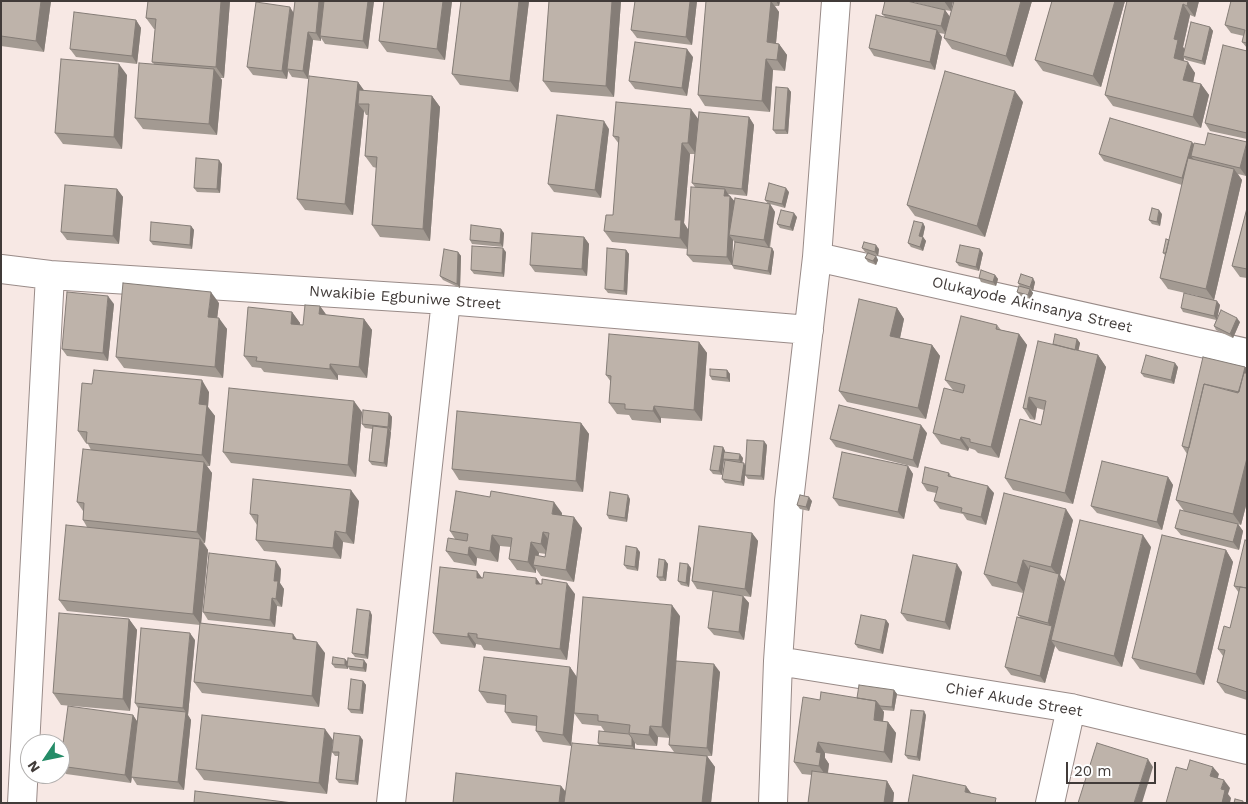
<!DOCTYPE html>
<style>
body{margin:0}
#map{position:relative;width:1248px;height:804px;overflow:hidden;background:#f7e8e4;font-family:"Work Sans",sans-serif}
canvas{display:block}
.frame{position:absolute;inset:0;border:2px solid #413b39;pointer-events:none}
.north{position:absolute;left:20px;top:734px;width:50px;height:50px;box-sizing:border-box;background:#fff;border:1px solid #b3b1b0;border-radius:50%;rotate:236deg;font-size:14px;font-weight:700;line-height:20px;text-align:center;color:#413b39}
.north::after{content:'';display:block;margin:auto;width:18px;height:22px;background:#258c68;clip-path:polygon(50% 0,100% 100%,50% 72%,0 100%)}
.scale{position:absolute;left:1066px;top:762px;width:90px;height:22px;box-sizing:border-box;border:2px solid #413b39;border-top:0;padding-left:6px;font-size:15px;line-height:18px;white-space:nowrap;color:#413b39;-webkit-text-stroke:4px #fff;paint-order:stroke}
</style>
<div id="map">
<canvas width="1248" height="804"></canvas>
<div class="frame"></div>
<div class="north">N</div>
<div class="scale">20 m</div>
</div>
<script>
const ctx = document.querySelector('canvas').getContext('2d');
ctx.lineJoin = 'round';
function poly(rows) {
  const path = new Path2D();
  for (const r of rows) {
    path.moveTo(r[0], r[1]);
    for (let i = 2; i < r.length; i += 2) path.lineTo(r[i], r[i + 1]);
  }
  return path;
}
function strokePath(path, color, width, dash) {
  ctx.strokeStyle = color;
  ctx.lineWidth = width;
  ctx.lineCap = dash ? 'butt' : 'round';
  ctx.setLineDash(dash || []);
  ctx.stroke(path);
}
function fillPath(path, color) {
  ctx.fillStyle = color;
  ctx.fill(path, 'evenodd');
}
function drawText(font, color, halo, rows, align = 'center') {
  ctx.font = font + ' "Work Sans",sans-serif';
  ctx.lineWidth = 4.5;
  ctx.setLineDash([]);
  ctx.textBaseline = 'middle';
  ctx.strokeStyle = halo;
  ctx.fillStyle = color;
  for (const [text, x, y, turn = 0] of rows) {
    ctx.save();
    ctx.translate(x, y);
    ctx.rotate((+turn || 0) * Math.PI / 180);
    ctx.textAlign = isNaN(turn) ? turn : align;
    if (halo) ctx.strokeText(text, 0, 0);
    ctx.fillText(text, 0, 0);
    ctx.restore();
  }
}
const minor = poly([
 [817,257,1247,353],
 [1,269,50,275,446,300,809,330],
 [778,661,1071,708,1247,750],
 [22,803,50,275],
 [391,803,446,300],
 [773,803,778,661,789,501,817,257,836,1],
 [1050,803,1071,708]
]);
const wall = poly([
 [1,1,51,1,44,52,1,46],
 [148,1,230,1,224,78,220,78,222,80,217,135,143,129,135,118,154,64,152,62,155,29,154,29,146,18],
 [295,1,374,1,368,49,325,44,321,38,321,41,313,40,308,79,292,77,288,71,287,79,253,75,247,67,294,13],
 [384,1,452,1,445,60,387,52,379,41],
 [461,1,529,1,518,92,460,85,452,74],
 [549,1,621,1,614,97,551,92,543,81],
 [697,1,692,45,637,38,631,30],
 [706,1,780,1,779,6,775,6,779,12,776,43,779,44,787,55,785,71,773,70,770,112,705,106,698,95],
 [909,1,953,1,951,11,945,10,950,17,954,1,1032,1,1013,67,952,49,944,38,945,34,939,33,942,37,935,70,874,56,869,48,885,17,882,14,932,7],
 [1052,1,1125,1,1101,87,1043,71,1035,60],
 [1127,1,1199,1,1195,17,1190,15,1183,47,1185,49,1210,27,1213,31,1205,65,1186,60,1184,58,1184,61,1195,73,1193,83,1201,84,1209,95,1201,128,1113,106,1105,95],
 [1247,1,1247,48,1242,42,1244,36,1231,33,1225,25],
 [136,20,141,28,137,64,76,57,70,49],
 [1247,51,1247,139,1210,131,1205,123],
 [693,57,687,96,635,89,629,81],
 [127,75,122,149,63,144,55,133],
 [358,82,364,91,432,96,440,107,430,241,380,237,372,225,377,168,373,167,365,156,368,115,366,115,364,111,353,215,305,210,297,199],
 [788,88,791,92,788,134,776,134,773,130],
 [1023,102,985,237,915,216,907,205],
 [749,117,754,125,747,196,728,194,730,196,735,202,768,204,765,200,789,192,785,208,770,204,775,212,770,248,772,248,774,252,771,275,734,269,732,265,693,262,687,255,688,249,612,242,604,231,613,215,619,144,613,136,699,119],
 [690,154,695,154,692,183,695,187,689,231,684,223],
 [733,240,735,243,732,261],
 [609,129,601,198,554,192,548,184],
 [1247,142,1247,171,1246,176,1238,174,1242,180,1214,300,1220,305,1217,318,1240,322,1233,338,1216,330,1214,326,1216,320,1183,312,1181,308,1198,296,1168,289,1160,278,1165,255,1163,253,1169,240,1182,185,1104,161,1099,154,1194,144,1205,145],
 [222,164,220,193,197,192,194,188],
 [117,189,123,197,119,244,67,240,61,232],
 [1247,208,1247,278,1240,277,1232,266],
 [1162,214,1160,226,1152,224,1149,220],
 [797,217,793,231,780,228,777,224],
 [923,223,925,227,923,237,926,241,923,251,911,247,908,243],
 [191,226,194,230,192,249,153,245,150,241],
 [504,233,503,247,472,244,470,240],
 [584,237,589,244,587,276,535,272,530,265],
 [862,248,879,249,878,256,872,254,876,256,878,260,876,265,868,262,865,258,867,253,865,252],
 [626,250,629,254,627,295,608,293,605,289],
 [458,252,461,256,460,288,443,280,440,276],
 [506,252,504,277,474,274,471,270],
 [983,253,979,271,959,266,956,262],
 [995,275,998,279,996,286,981,282,979,278],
 [1035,282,1033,291,1031,290,1033,293,1030,299,1020,296,1017,292,1020,286,1018,283],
 [219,303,217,318,227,329,223,378,124,368,116,357],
 [114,304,108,361,67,356,62,349],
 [320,306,326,315,364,319,372,330,367,378,338,375,338,380,264,372,261,368,252,367,244,356,292,312,300,323,299,325,303,325],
 [897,308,904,319,900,338,932,345,940,356,926,419,847,402,839,391],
 [997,325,1001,330,1019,334,1027,345,999,458,978,453,975,450,969,448,968,451,941,444,933,433,953,390,945,380],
 [1077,339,1080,343,1078,351,1098,355,1106,367,1073,504,1013,490,1005,478,1041,425,1044,410,1037,408,1035,420,1030,419,1023,408,1053,344],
 [699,342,707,353,702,421,661,418,661,423,632,420,629,415,617,414,609,403,611,382,606,375],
 [1178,367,1174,384,1144,377,1141,373],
 [1245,367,1247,370,1247,502,1241,525,1238,524,1243,531,1239,550,1181,535,1175,528,1184,511,1176,500,1187,454,1182,446],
 [727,370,730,374,730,382,712,380,710,376],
 [92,384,209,392,208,407,215,416,210,466,207,466,212,473,205,543,204,543,208,550,201,623,298,640,325,653,319,707,202,693,194,682,200,625,67,611,59,600,87,527,83,520,83,511,77,502,91,450,87,442,85,442,78,431],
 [362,412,356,477,231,463,223,452],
 [389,413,392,417,391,431,390,431,391,432,387,467,372,465,369,461,372,429,365,428,362,424],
 [581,423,589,434,583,492,459,480,452,469],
 [927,433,918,468,836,447,830,439],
 [767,445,764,480,748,479,745,475,744,486,725,483,722,479,725,461,724,460,722,475,713,474,710,470,723,447,725,451,725,452,743,458,742,463,746,466],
 [908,466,913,474,904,519,839,506,833,498],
 [949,473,952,477,994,493,986,525,967,520,963,514,940,509,934,501,936,493,927,491,922,483],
 [1168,477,1173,485,1162,530,1097,513,1091,506],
 [630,499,627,522,609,519,607,515],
 [359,501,354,544,343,542,341,559,264,551,256,540,257,525,250,514],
 [812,501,809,511,800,509,797,505],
 [562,513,562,515,582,528,574,582,541,576,536,569,536,573,517,570,509,559,511,547,500,546,498,562,477,558,476,566,454,562,446,551,455,539,450,531],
 [539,553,546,554,545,557,538,556],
 [1073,520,1060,575,1065,582,1151,547,1122,667,1059,651,1055,646,1045,683,1011,675,1005,667,1020,617,1018,615,1023,593,992,586,984,574],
 [752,533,758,541,751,597,697,589,692,581],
 [1247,541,1247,700,1225,693,1217,682,1223,656,1218,649,1230,628,1239,593,1234,586],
 [1226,550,1233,562,1204,685,1140,669,1132,658],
 [640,552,638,571,627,569,624,565],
 [665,560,668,564,666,581,660,581,657,577],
 [691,568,689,587,681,585,678,581],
 [281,569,280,583,284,589,282,607,277,606,275,627,208,620,203,612],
 [962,572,950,630,907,621,901,613],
 [482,578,536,578,540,584,575,594,567,660,484,650,481,645,476,644,475,648,441,644,433,633],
 [743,596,749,603,744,640,714,635,708,628],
 [372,615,368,659,355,657,352,653],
 [680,616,676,661,720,672,712,756,707,756,715,767,711,803,453,803,561,786,566,792,599,745,598,743,605,732,601,726,582,724,574,713,571,746,543,742,536,731,536,726,512,723,505,712,505,705,487,703,479,691,570,667,577,677],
 [658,737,670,738,669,745,674,752,635,749,635,743,637,745,657,746],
 [129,619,137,630,130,711,61,705,53,693],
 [886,620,889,624,883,654,858,648,855,644],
 [195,640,188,715,191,720,184,790,137,785,132,777,131,783,66,774,60,766,133,715,137,721,138,708,135,703],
 [345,659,348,662,367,664,366,672,350,670,348,667,348,669,335,668,332,664],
 [363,681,366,685,363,714,351,713,348,709],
 [894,690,897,694,894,711,882,710,884,712,883,721,888,722,896,733,892,763,825,753,825,758,829,764,828,773,887,781,894,793,893,803,808,803,812,775,802,774,794,762,857,698],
 [926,715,920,761,908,759,905,755],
 [333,740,327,794,204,780,196,769],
 [363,740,358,785,339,783,336,779,339,756,335,756,332,752]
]);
const shadedWall = poly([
 [41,1,51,1,44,52,36,41],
 [221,1,230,1,224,78,216,67],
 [319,1,326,1,320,36,321,38,321,41,316,33],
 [368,1,374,1,368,49,363,41],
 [443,1,452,1,445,60,437,49],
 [519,1,529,1,518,92,510,81],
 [612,1,621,1,614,97,606,86],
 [690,1,697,1,692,45,686,37],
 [771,1,779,12,775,53,767,42],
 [776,1,780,1,779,6],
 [944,1,953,1,951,11],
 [1021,1,1032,1,1013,67,1006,56],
 [1115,1,1125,1,1101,87,1093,76],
 [1188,1,1199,1,1195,17,1187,6],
 [1183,4,1190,15,1183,47,1186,51,1183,56,1184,58,1182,70,1174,58,1174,39],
 [290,7,295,15,287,69,288,71,287,79,282,71],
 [945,10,950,17,946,34,941,26],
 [136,20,141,28,137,64,132,56],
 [1210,27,1213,31,1205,65,1202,61],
 [937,30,942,37,935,70,930,62],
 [308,32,313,40,308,79,303,71],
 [779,44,787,55,785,71,777,60],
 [687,49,693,57,687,96,682,88],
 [766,59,773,70,770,112,762,101],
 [1188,62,1195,73,1191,92,1183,80],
 [119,64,127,75,122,149,114,137],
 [214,69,222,80,217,135,209,124],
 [358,82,366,93,358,104,364,111,353,215,345,204],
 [1201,84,1209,95,1201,128,1193,117],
 [788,88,791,92,788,134,785,130],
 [1015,91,1023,102,985,237,977,226],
 [432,96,440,107,430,241,423,229],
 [691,109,699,120,696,154,688,143],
 [749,117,754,125,747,196,742,189],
 [604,121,609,129,601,198,595,190],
 [1192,142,1198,150,1191,156,1195,161,1187,186,1182,178],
 [1247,142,1247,171,1246,176,1240,168],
 [682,143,690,154,684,223,689,231,688,249,680,238,675,220],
 [219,160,222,164,220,193,217,189],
 [1234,169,1242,180,1214,300,1206,289],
 [786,188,789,192,785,208,782,204],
 [117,189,123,197,119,244,113,236],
 [725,189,730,197,724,196],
 [730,196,736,203,729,235,733,240,732,265,727,257],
 [770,204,775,212,769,248,764,240],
 [1159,210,1162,214,1160,226,1157,222],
 [794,213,797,217,793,231,790,227],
 [923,223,925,227,922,240,919,236],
 [191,226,194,230,192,249,190,245],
 [501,229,504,233,503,247,500,243],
 [584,237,589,244,587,276,582,269],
 [923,237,926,241,923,251,920,247],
 [876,245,879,249,878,256,875,252],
 [503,248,506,252,504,277,502,273],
 [772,248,774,252,771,275,768,271],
 [980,249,983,253,979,271,976,267],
 [626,250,629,254,627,295,624,291],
 [458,252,461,256,460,288,457,284],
 [876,256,878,260,876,265,873,261],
 [995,275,998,279,996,286,993,282],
 [1033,278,1035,282,1033,291,1030,287],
 [1030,289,1033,293,1030,299,1028,295],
 [211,292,219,303,216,328,208,317],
 [108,296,114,304,108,361,103,353],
 [1217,301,1220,305,1217,320,1214,316],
 [320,306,328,317,319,314],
 [897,308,904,319,898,347,890,336],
 [292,312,300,323,299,336,291,324],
 [219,318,227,329,223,378,215,367],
 [1237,318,1240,322,1233,338,1230,334],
 [364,319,372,330,367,378,359,367],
 [1019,334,1027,345,999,458,991,447],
 [1077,339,1080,343,1077,358,1074,354],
 [699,342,707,353,702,421,694,410],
 [932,345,940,356,926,419,918,408],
 [1098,355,1106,367,1073,504,1065,493],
 [1175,363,1178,367,1174,384,1171,380],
 [330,364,338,375,338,380,330,369],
 [1245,367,1247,370,1247,391,1239,393],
 [727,370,730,374,730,382,727,378],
 [202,380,209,392,208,407,215,416,210,466,202,455,199,404],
 [1029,397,1037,408,1035,420,1027,409],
 [354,401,362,412,356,477,348,465],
 [654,406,661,418,661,423,653,411],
 [389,413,392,417,391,431,388,427],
 [581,423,589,434,583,492,576,481],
 [921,425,927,433,918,468,913,460],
 [388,428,391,432,387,467,384,463],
 [961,437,969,448,968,451,960,440],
 [764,441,767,445,764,480,761,476],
 [723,447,725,451,722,475,719,471],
 [740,454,743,458,742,464,739,460],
 [1247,458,1247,502,1241,525,1233,514],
 [204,462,212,473,205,543,197,532],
 [744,463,746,467,744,486,741,482],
 [908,466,913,474,904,519,898,512],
 [1168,477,1173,485,1162,530,1157,522],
 [988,486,994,493,986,525,981,517],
 [351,490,359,501,354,544,346,533],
 [628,495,630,499,627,522,625,518],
 [809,497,812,501,809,511,806,507],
 [554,502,562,513,560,525,552,514],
 [1066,509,1073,520,1060,575,1065,582,1051,640,1055,646,1045,683,1040,676,1052,628,1048,623,1059,577,1051,567],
 [574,517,582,528,574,582,566,570],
 [1238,524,1243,531,1239,550,1233,542],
 [335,531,343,542,341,559,333,548],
 [543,532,551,543,549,555,541,544],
 [752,533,758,541,751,597,745,589],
 [492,535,500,546,498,562,490,551],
 [1143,535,1151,547,1122,667,1114,656],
 [200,539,208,550,201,625,193,614],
 [531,542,539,553,537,566,533,565,536,569,536,573,528,562],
 [469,547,477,558,476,566,468,555],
 [637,548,640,552,638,571,635,567],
 [1226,550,1233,562,1204,685,1196,674],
 [665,560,668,564,666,581,663,577],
 [1023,560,1030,571,1025,594,1017,583],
 [276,561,281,569,280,583,284,589,282,607,276,599,274,581],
 [688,564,691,568,689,587,686,583],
 [957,564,962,572,950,630,945,622],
 [477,571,485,582,477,578],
 [536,578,544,589,536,584],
 [567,583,575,594,567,660,560,649],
 [743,596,749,603,744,640,739,632],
 [272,598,277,606,275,627,270,620],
 [672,605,680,616,670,738,662,727],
 [370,611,372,615,368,659,365,655],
 [129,619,137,630,130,711,123,699],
 [886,620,889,624,883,654,880,650],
 [190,633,195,640,188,715,183,708],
 [468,633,476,644,475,648,468,637],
 [293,634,301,645,293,639],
 [317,642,325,653,319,707,312,696],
 [345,659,348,663,348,669,345,665],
 [364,660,367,664,366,672,363,668],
 [714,664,720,672,712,756,707,748],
 [570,667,578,679,571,746,563,735],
 [363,681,366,685,363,714,360,710],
 [894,690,897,694,894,711,892,707],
 [876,701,884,712,882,731,874,720],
 [924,711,926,715,920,761,917,757],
 [186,712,191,720,184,790,178,782],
 [133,715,138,723,131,783,125,775],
 [888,722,896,733,892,763,884,752],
 [650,726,658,737,657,746,649,735],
 [325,729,333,740,327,794,319,783],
 [360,736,363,740,358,785,355,781],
 [632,738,635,743,635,750,632,746],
 [818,742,825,753,825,758,829,764,827,777,819,766,816,752],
 [707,756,715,767,711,803,702,803],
 [1148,759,1153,767,1142,803,1134,803],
 [1213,767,1219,774,1216,784,1210,776],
 [1224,780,1230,788,1228,794,1231,798,1230,803,1222,803,1221,789],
 [887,781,894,793,893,803,884,803],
 [561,786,567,794,566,803,559,803],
 [966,786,974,797,965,792]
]);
const building = poly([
 [1,1,41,1,36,41,1,36,1,1],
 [148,1,221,1,216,67,152,62,156,19,146,18,148,1],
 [295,1,319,1,316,33,308,32,303,71,287,69,295,1],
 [324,1,368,1,363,41,320,36,324,1],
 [384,1,443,1,437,49,379,41,384,1],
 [461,1,519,1,510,81,452,74,461,1],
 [549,1,612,1,606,86,543,81,549,1],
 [635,1,690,1,686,37,631,30,635,1],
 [706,1,771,1,767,42,779,44,777,60,766,59,762,101,698,95,706,1],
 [885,1,907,1,945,10,941,26,882,14,885,1],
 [954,1,1021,1,1006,56,944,38,954,1],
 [1052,1,1115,1,1093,76,1035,60,1052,1],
 [1127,1,1188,1,1187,6,1183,4,1174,39,1178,40,1174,58,1188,62,1183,80,1201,84,1193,117,1105,95,1127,1],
 [1231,1,1247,1,1247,43,1242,42,1245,30,1225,25,1231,1],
 [256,2,290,7,282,71,247,67,256,2],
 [74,12,136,20,132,56,70,49,74,12],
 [876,15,937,30,930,62,869,48,876,15],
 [1191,22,1210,27,1202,61,1183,56,1191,22],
 [635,42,687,49,682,88,629,81,635,42],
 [1223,45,1247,51,1247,133,1205,123,1223,45],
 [61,59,119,64,114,137,55,133,61,59],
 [139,63,214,69,209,124,135,118,139,63],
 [945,71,1015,91,977,226,907,205,945,71],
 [309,76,358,82,345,204,297,199,309,76],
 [776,87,788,88,785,130,773,130,776,87],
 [359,90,432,96,423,229,372,225,377,157,365,156,369,104,358,104,359,90],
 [616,102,691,109,688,143,682,143,675,220,681,220,680,238,604,231,606,215,613,215,619,137,613,136,616,102],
 [699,112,749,117,742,189,692,183,699,112],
 [557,115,604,121,595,190,548,184,557,115],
 [1110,118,1192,142,1182,178,1099,154,1110,118],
 [1208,133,1247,142,1240,168,1191,156,1194,143,1205,145,1208,133],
 [196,158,219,160,217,189,194,188,196,158],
 [1188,158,1234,169,1206,289,1160,278,1188,158],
 [769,183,786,188,782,204,765,200,769,183],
 [65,185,117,189,113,236,61,232,65,185],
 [691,187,725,189,724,196,730,196,727,257,687,255,691,187],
 [735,198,770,204,764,240,729,235,735,198],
 [1152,208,1159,210,1157,222,1149,220,1152,208],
 [1247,208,1247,269,1232,266,1247,208],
 [781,210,794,213,790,227,777,224,781,210],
 [914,221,923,223,919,236,923,237,920,247,908,243,914,221],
 [151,222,191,226,190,245,150,241,151,222],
 [471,225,501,229,500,243,470,240,471,225],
 [532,233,584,237,582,269,530,265,532,233],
 [1166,239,1169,240,1166,253,1163,253,1166,239],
 [735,242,772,248,768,271,732,265,735,242],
 [864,242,876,245,875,252,862,248,864,242],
 [960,245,980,249,976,267,956,262,960,245],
 [472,246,503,248,502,273,471,270,472,246],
 [607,248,626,250,624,291,605,289,607,248],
 [444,249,458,252,457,284,440,276,444,249],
 [868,253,876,256,873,261,865,258,868,253],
 [981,270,995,275,993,282,979,278,981,270],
 [1021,274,1033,278,1030,287,1018,283,1021,274],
 [123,283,211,292,208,317,219,318,215,367,116,357,123,283],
 [1019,286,1030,289,1028,295,1017,292,1019,286],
 [67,292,108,296,103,353,62,349,67,292],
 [1184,293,1217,301,1214,316,1181,308,1184,293],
 [859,299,897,308,890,336,932,345,918,408,839,391,859,299],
 [305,305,320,306,319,314,364,319,359,367,330,364,330,369,256,361,257,357,244,356,248,307,292,312,291,324,303,325,305,305],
 [1221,310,1237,318,1230,334,1214,326,1221,310],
 [961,316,997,325,996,329,1019,334,991,447,970,442,970,439,961,437,960,440,933,433,944,388,963,393,965,385,945,380,961,316],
 [609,334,699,342,694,410,654,406,653,411,625,409,625,404,609,403,611,376,606,375,609,334],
 [1055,334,1077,339,1075,350,1053,344,1055,334],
 [1038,341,1098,355,1065,493,1005,478,1020,419,1041,425,1046,401,1029,397,1027,409,1023,408,1038,341],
 [1146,355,1175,363,1171,380,1141,373,1146,355],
 [1203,357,1245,367,1239,392,1204,384,1189,448,1182,446,1203,357],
 [710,369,727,370,727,378,710,376,710,369],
 [94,370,202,380,199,404,207,405,202,455,86,443,87,432,78,431,82,383,92,384,94,370],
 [1244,373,1247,373,1247,458,1233,514,1176,500,1204,384,1238,393,1244,373],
 [229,388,354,401,348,465,223,452,229,388],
 [839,405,921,425,913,460,830,439,839,405],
 [363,410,389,413,388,427,362,424,363,410],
 [457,411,581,423,576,481,452,469,457,411],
 [373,426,388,428,384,463,369,461,373,426],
 [747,440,764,441,761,476,745,475,747,440],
 [714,446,723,447,719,471,710,470,714,446],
 [83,449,204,462,197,532,83,520,84,503,77,502,83,449],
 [724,452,740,454,739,460,723,459,724,452],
 [842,452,908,466,898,512,833,498,842,452],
 [725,460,744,463,741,482,722,479,725,460],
 [1102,461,1168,477,1157,522,1091,506,1102,461],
 [925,467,949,473,948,476,988,486,981,517,961,512,962,508,934,501,938,487,922,483,925,467],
 [253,479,351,490,346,533,335,531,333,548,256,540,258,515,250,514,253,479],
 [456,491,490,497,491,491,554,502,552,514,574,517,566,570,533,565,535,555,545,557,549,533,543,532,541,544,531,542,528,562,509,559,512,538,492,535,490,551,469,547,468,555,446,551,448,538,467,541,468,534,450,531,456,491],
 [610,492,628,495,625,518,607,515,610,492],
 [1004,493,1066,509,1051,567,1023,560,1017,583,984,574,1004,493],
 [800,495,809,497,806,507,797,505,800,495],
 [1180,510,1238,524,1233,542,1175,528,1180,510],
 [1080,520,1143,535,1114,656,1051,640,1080,520],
 [66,525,200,539,193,614,59,600,66,525],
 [699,526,752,533,745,589,692,581,699,526],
 [1162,535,1226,550,1196,674,1132,658,1162,535],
 [1245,540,1247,541,1247,588,1234,586,1245,540],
 [626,546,637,548,635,567,624,565,626,546],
 [209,553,276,561,274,581,278,581,276,599,272,598,270,620,203,612,209,553],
 [913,555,957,564,945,622,901,613,913,555],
 [659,559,665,560,663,577,657,577,659,559],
 [680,563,688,564,686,583,678,581,680,563],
 [1030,566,1059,574,1048,623,1018,615,1030,566],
 [440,567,477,571,477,578,483,578,484,572,536,578,536,584,542,584,542,579,567,583,560,649,477,638,477,634,468,633,468,637,433,633,440,567],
 [1240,587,1247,588,1247,692,1217,682,1225,650,1218,649,1224,626,1230,628,1240,587],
 [713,591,743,596,739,632,708,628,713,591],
 [583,597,672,605,662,727,650,726,649,735,629,733,630,725,598,721,598,715,574,713,583,597],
 [357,609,370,611,365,655,352,653,357,609],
 [59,613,129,619,123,699,53,693,59,613],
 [861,615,886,620,880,650,855,644,861,615],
 [1017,617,1052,626,1040,676,1005,667,1017,617],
 [200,623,293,634,293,639,317,642,312,696,194,682,200,623],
 [141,628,190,633,183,708,135,703,141,628],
 [333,657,345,659,345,665,332,664,333,657],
 [484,657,570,667,563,735,536,731,537,716,505,712,506,695,479,691,484,657],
 [348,658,364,660,363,668,347,666,348,658],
 [676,661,714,664,707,748,669,745,676,661],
 [351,679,363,681,360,710,348,709,351,679],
 [859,685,894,690,892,707,880,706,876,701,857,698,859,685],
 [821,692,876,701,874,720,888,722,884,752,818,742,816,752,821,753,819,766,794,762,803,697,820,700,821,692],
 [68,706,133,715,125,775,60,766,68,706],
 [139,707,186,712,178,782,131,777,139,707],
 [911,710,924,711,917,757,905,755,911,710],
 [202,715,325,729,319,783,196,769,202,715],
 [599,731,629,734,632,738,632,746,598,743,599,731],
 [334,733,360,736,355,781,336,779,339,752,332,752,334,733],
 [572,743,707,756,702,803,564,803,572,743],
 [1097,743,1148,759,1134,803,1078,803,1097,743],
 [1190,760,1213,767,1210,776,1224,780,1221,789,1225,790,1222,803,1166,803,1176,767,1187,770,1190,760],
 [812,771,887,781,884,803,808,803,812,771],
 [456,773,561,786,559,803,453,803,456,773],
 [913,775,966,786,965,792,996,798,995,803,908,803,913,775],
 [195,791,293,803,194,803,195,791],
 [1235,799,1243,801,1243,803,1234,803,1235,799]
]);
const streetNames = [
 ["Nwakibie Egbuniwe Street",405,298,4],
 ["Olukayode Akinsanya Street",1032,305,13],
 ["Chief Akude Street",1014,700,10]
];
strokePath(minor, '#998b88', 30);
strokePath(minor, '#fff', 28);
fillPath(wall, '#a39a92');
fillPath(shadedWall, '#857d77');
fillPath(building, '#beb3aa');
strokePath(building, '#857d77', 1);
drawText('15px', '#413b39', '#fff', streetNames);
</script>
